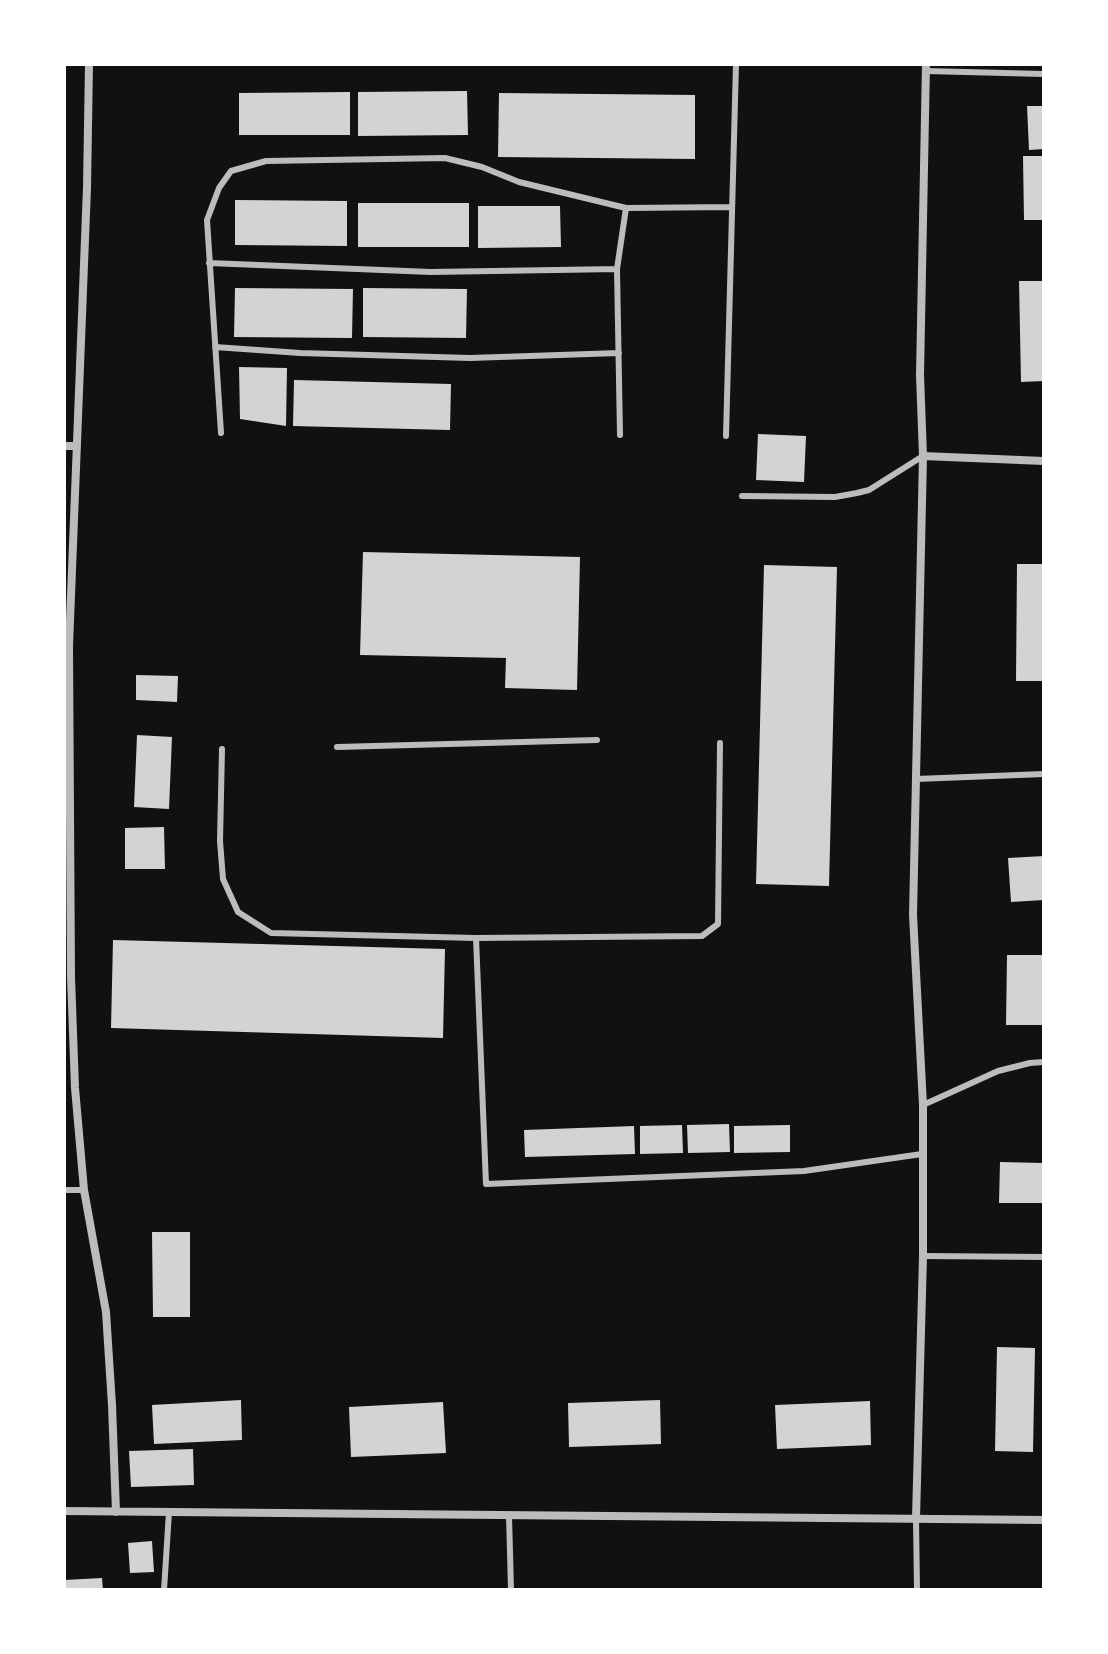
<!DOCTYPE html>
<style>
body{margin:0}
#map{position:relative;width:1108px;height:1654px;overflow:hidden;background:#111;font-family:"Source Sans 3",sans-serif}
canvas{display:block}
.frame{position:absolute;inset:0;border:66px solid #fff;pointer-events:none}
</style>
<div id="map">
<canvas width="1108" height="1654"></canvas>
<div class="frame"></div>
</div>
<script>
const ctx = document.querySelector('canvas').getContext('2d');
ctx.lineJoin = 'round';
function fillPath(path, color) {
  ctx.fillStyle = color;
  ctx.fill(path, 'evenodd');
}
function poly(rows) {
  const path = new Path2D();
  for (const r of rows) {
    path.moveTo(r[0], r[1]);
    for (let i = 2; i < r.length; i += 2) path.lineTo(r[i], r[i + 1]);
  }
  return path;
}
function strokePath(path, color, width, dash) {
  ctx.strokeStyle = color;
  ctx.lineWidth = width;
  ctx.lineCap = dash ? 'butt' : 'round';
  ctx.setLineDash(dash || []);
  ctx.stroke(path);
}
const building = poly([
 [467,91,468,135,358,136,358,92],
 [350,92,350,135,239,135,239,93],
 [499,93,695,95,695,159,498,157],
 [1027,106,1044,106,1044,149,1029,150],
 [1023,156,1044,156,1044,220,1024,220],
 [235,200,347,201,347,246,235,245],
 [358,203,469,203,469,247,358,247],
 [478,206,560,206,561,247,478,248],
 [1019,281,1044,281,1044,381,1021,382],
 [235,288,353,289,352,338,234,337],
 [363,288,467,289,466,338,363,337],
 [239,367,287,368,286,426,240,419],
 [294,380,451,384,450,430,293,426],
 [758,434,806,436,804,482,756,480],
 [363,552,580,557,577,690,505,688,506,658,360,655],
 [1017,564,1044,564,1044,681,1016,681],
 [764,565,837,567,829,886,756,884],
 [136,675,178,676,177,702,136,700],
 [137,735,172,737,169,809,134,807],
 [164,827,165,869,125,869,125,828],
 [1044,856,1044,900,1011,902,1008,858],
 [113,940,445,949,443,1038,111,1028],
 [1007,955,1044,955,1044,1025,1006,1025],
 [729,1124,730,1152,688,1153,687,1125],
 [682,1125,683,1153,640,1154,640,1126],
 [790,1125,790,1152,734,1153,734,1126],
 [634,1126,635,1154,525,1157,524,1130],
 [1000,1162,1044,1163,1044,1203,999,1203],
 [152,1232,190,1232,190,1317,153,1317],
 [997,1347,1035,1348,1033,1452,995,1451],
 [241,1400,242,1440,154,1444,152,1405],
 [660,1400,661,1444,569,1447,568,1403],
 [870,1401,871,1445,777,1449,775,1405],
 [443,1402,446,1453,351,1457,349,1407],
 [193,1449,194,1485,131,1487,129,1451],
 [152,1541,154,1572,130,1573,128,1543],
 [102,1578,103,1590,64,1590,64,1580]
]);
const service = poly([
 [926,71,1044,74],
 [209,263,431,272,617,269,620,435],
 [617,269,626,208],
 [215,347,300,353,470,358,619,353],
 [221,433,207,220,219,188,231,171,266,161,445,158,482,167,519,182,626,208,731,207],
 [726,436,736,64],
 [742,496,835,497,857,493,869,490,923,456],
 [337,747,597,740],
 [222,749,220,841,223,879,238,912,271,933,476,938,702,936,718,924,720,743],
 [916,779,1044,774],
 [476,938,486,1184,804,1171,922,1154],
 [923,1105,998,1071,1030,1063,1044,1062],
 [64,1190,84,1190],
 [923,1256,1044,1257],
 [509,1515,511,1590],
 [916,1518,917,1590],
 [164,1590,169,1512]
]);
const minor = poly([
 [89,64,87,188,69,646,71,977,75,1088,84,1190,106,1312,112,1405,116,1512],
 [64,446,77,446],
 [923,456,1044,461],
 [64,1511,1044,1520],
 [916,1518,923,1256,923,1105,913,915,923,456,920,375,926,64]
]);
fillPath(building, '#d3d3d3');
strokePath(service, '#bcbcbc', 6);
strokePath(minor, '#bcbcbc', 8);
</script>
